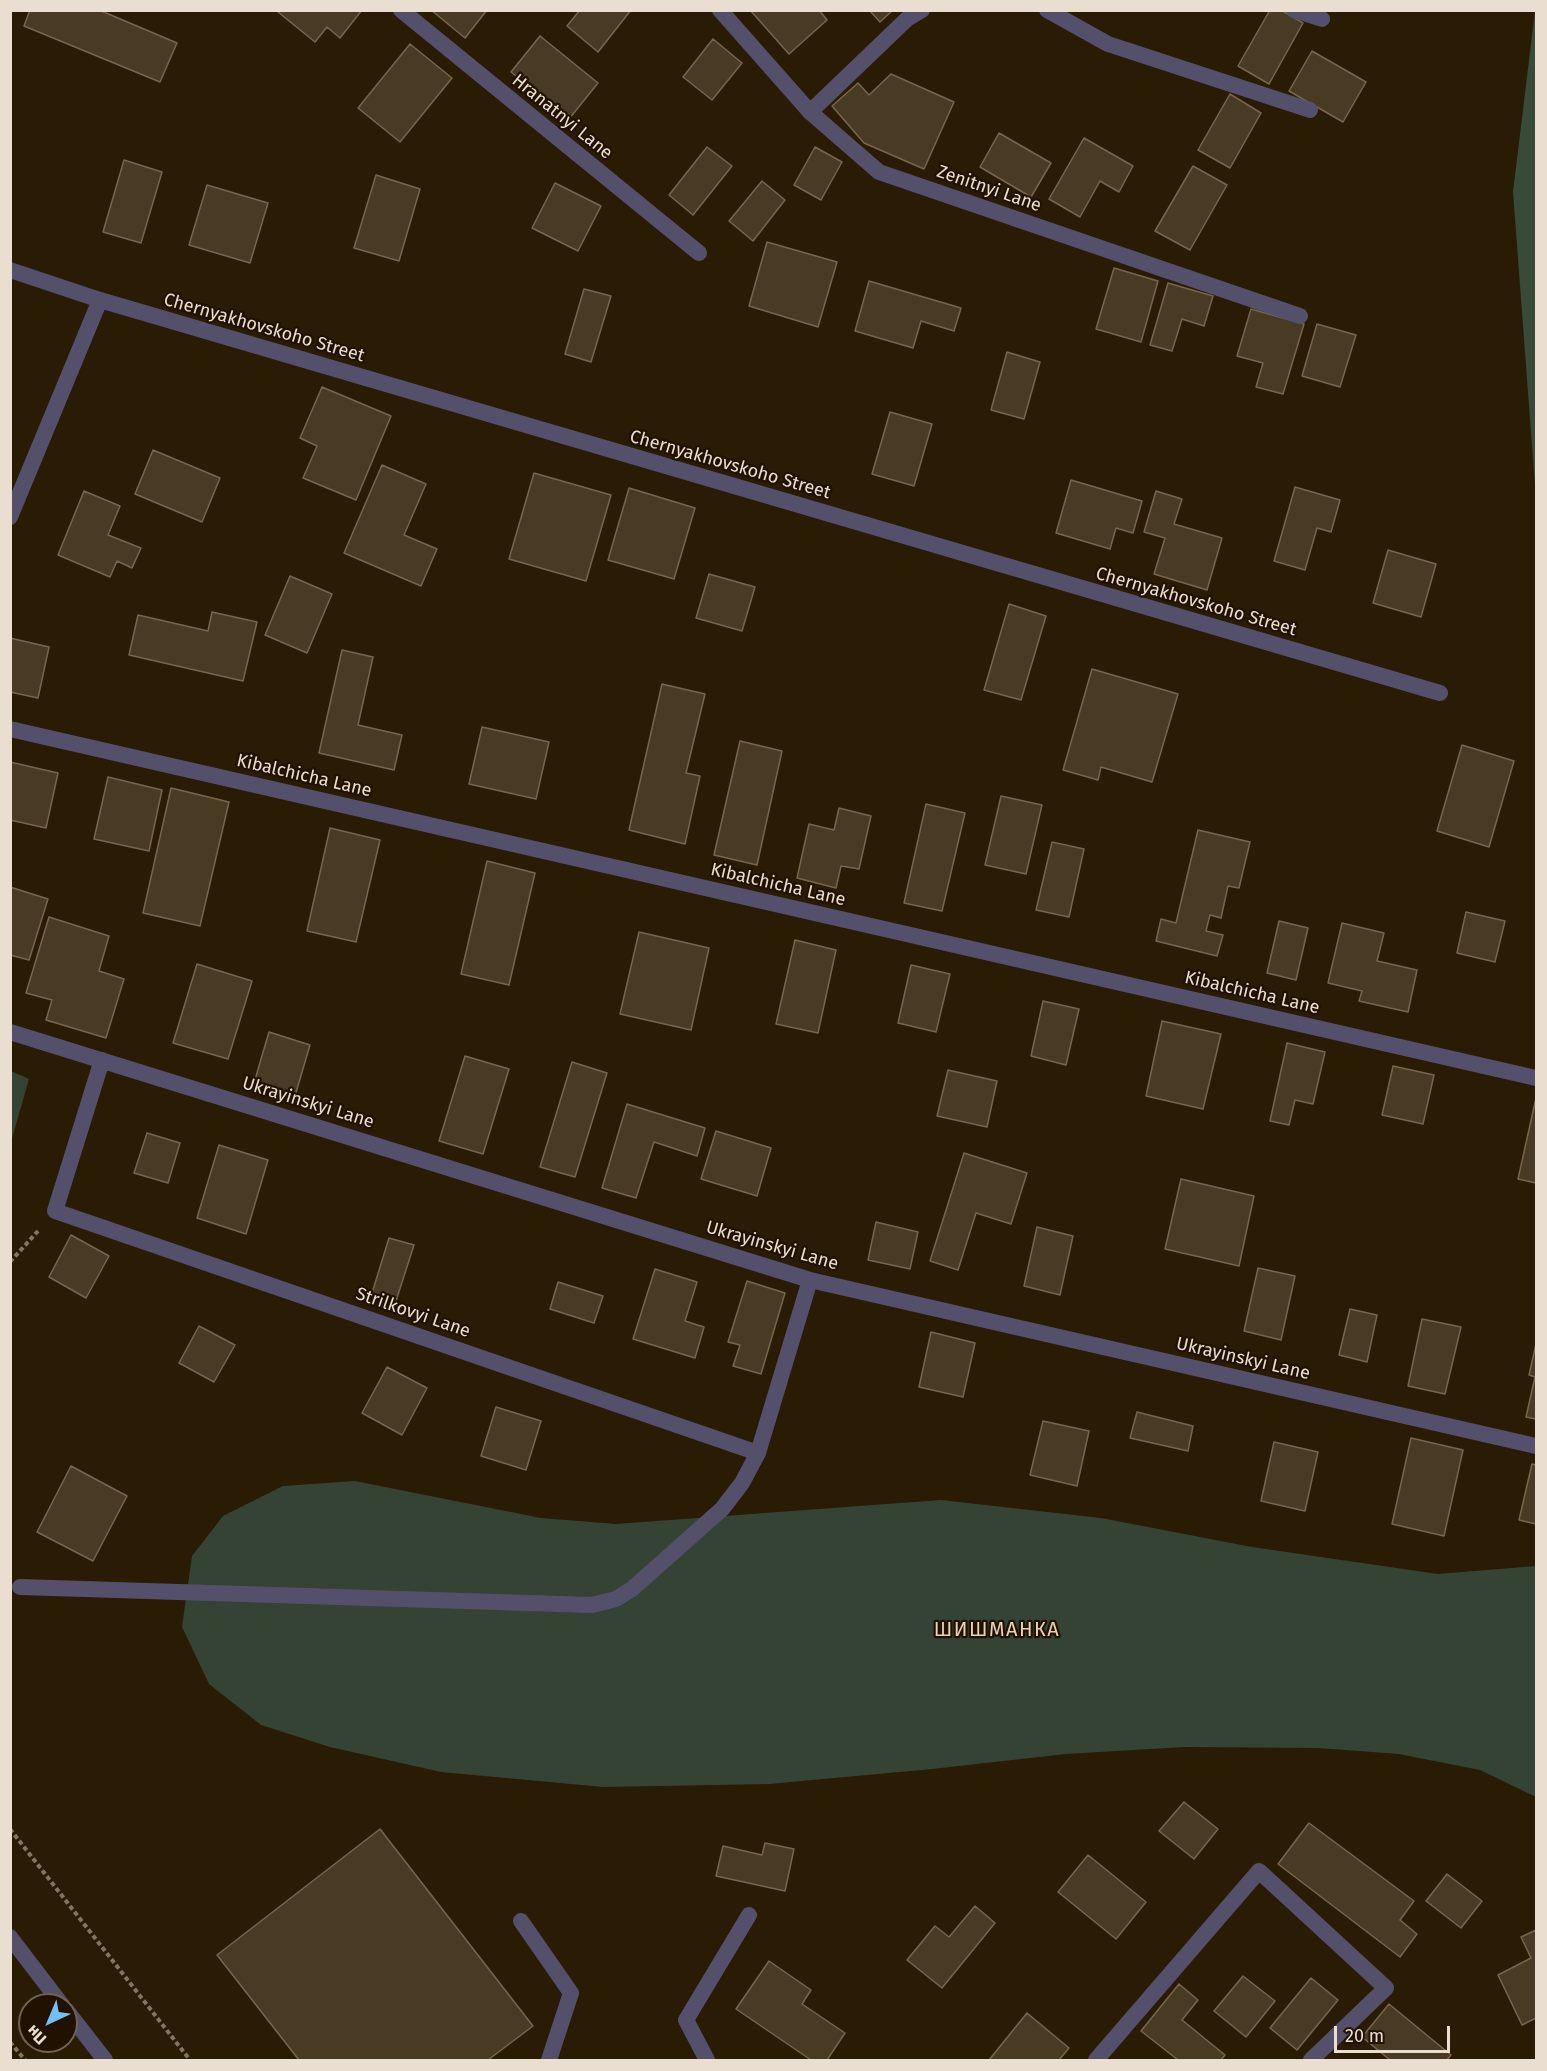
<!DOCTYPE html>
<meta charset="utf-8">
<style>
body{margin:0}
#map{position:relative;width:1547px;height:2071px;overflow:hidden;background:#2a1b04;font-family:"Fira Sans",sans-serif}
canvas{display:block}
.frame{position:absolute;inset:0;border:12px solid #e9ded0;pointer-events:none}
.north{position:absolute;left:18px;top:1993px;width:60px;height:60px;box-sizing:border-box;background:#201100;border:2px solid #706353;border-radius:50%;rotate:224deg;font-size:16px;font-weight:700;line-height:24px;text-align:center;color:#e9ded0}
.north::after{content:'';display:block;margin:auto;width:21px;height:27px;background:#74c0f6;clip-path:polygon(50% 0,100% 100%,50% 72%,0 100%)}
.scale{position:absolute;left:1334px;top:2026px;width:116px;height:27px;box-sizing:border-box;border:3px solid #e9ded0;border-top:0;padding-left:8px;font-size:18px;line-height:21px;white-space:nowrap;color:#e9ded0;-webkit-text-stroke:4px #201100;paint-order:stroke}
</style>
<div id="map">
<canvas width="1547" height="2071"></canvas>
<div class="frame"></div>
<div class="north">Пн</div>
<div class="scale">20 m</div>
</div>
<script>
const ctx = document.querySelector('canvas').getContext('2d');
ctx.lineJoin = 'round';
function fillPath(path, color) {
  ctx.fillStyle = color;
  ctx.fill(path, 'evenodd');
}
function poly(rows) {
  const path = new Path2D();
  for (const r of rows) {
    path.moveTo(r[0], r[1]);
    for (let i = 2; i < r.length; i += 2) path.lineTo(r[i], r[i + 1]);
  }
  return path;
}
function strokePath(path, color, width, dash) {
  ctx.strokeStyle = color;
  ctx.lineWidth = width;
  ctx.lineCap = dash ? 'butt' : 'round';
  ctx.setLineDash(dash || []);
  ctx.stroke(path);
}
function drawText(font, color, halo, rows, align = 'center') {
  ctx.font = font + ' "Fira Sans",sans-serif';
  ctx.lineWidth = 4.5;
  ctx.setLineDash([]);
  ctx.textBaseline = 'middle';
  ctx.strokeStyle = halo;
  ctx.fillStyle = color;
  for (const [text, x, y, turn = 0] of rows) {
    ctx.save();
    ctx.translate(x, y);
    ctx.rotate((+turn || 0) * Math.PI / 180);
    ctx.textAlign = isNaN(turn) ? turn : align;
    if (halo) ctx.strokeText(text, 0, 0);
    ctx.fillText(text, 0, 0);
    ctx.restore();
  }
}
const green = poly([
 [11,1071,29,1079,11,1142],
 [355,1481,541,1518,616,1524,941,1500,1101,1518,1252,1547,1438,1574,1536,1566,1536,1797,1480,1770,1399,1754,1318,1748,1184,1747,1066,1754,932,1769,769,1784,603,1787,441,1772,330,1747,261,1725,209,1684,182,1627,192,1556,223,1516,283,1486]
]);
const forest = poly([
 [1535,11,1536,11,1536,499,1513,192]
]);
const building = poly([
 [30,10,99,10,177,43,160,82,24,26,30,10],
 [279,10,362,10,340,38,327,27,315,42,278,12,279,10],
 [431,10,487,10,465,38,431,10],
 [580,10,631,10,598,52,567,26,580,10],
 [750,10,819,10,827,20,789,54,750,10],
 [869,10,893,10,880,22,869,10],
 [1270,10,1281,10,1303,23,1269,84,1238,66,1270,10],
 [540,36,598,83,569,119,511,72,540,36],
 [713,39,742,63,712,100,683,77,713,39],
 [410,44,452,78,400,142,358,108,410,44],
 [1312,51,1366,82,1343,122,1289,91,1312,51],
 [891,74,954,102,924,169,864,143,832,106,858,83,869,95,891,74],
 [1230,94,1261,113,1230,168,1198,150,1230,94],
 [999,133,1051,163,1031,197,980,167,999,133],
 [1084,138,1133,166,1119,192,1100,181,1080,217,1049,199,1084,138],
 [707,147,732,166,693,215,669,195,707,147],
 [815,147,842,162,821,200,794,185,815,147],
 [124,160,162,172,141,243,103,232,124,160],
 [1193,166,1227,185,1190,250,1155,231,1193,166],
 [376,175,420,189,399,261,354,248,376,175],
 [762,181,785,200,753,241,729,221,762,181],
 [555,183,601,206,578,251,532,228,555,183],
 [207,185,268,203,250,263,189,245,207,185],
 [767,242,837,262,818,327,749,306,767,242],
 [1114,268,1158,281,1141,342,1096,329,1114,268],
 [869,281,961,308,954,331,921,321,913,348,855,331,869,281],
 [1168,283,1213,296,1204,326,1182,319,1172,351,1150,345,1168,283],
 [584,289,611,296,591,362,565,354,584,289],
 [1251,309,1304,324,1283,394,1256,387,1263,363,1237,356,1251,309],
 [1317,324,1356,335,1340,387,1302,376,1317,324],
 [1007,352,1040,362,1024,419,991,410,1007,352],
 [322,387,391,416,356,500,303,478,317,446,300,438,322,387],
 [890,412,932,424,914,486,872,474,890,412],
 [153,450,220,478,202,522,135,494,153,450],
 [382,465,426,484,404,535,437,549,421,586,344,553,382,465],
 [534,473,611,495,586,581,509,559,534,473],
 [1071,480,1142,501,1133,533,1116,528,1110,549,1056,533,1071,480],
 [1295,487,1340,500,1331,532,1317,528,1305,570,1274,561,1295,487],
 [629,488,695,508,674,579,608,560,629,488],
 [84,491,120,506,108,535,141,548,132,568,117,561,110,577,58,555,84,491],
 [1156,491,1182,499,1174,524,1222,538,1207,590,1154,574,1165,538,1144,532,1156,491],
 [1388,550,1436,564,1421,617,1373,603,1388,550],
 [709,574,755,587,742,631,696,618,709,574],
 [290,576,332,594,307,653,265,635,290,576],
 [1009,604,1046,616,1021,700,984,690,1009,604],
 [212,612,257,622,243,681,129,655,138,615,208,631,212,612],
 [10,638,49,647,38,698,10,692,10,638],
 [342,650,373,657,358,725,402,735,394,770,319,753,342,650],
 [1092,669,1178,694,1152,782,1101,767,1098,780,1063,770,1092,669],
 [662,684,705,694,686,773,700,776,685,844,629,830,662,684],
 [482,727,549,742,536,799,469,784,482,727],
 [740,741,782,751,757,865,714,855,740,741],
 [1462,745,1514,761,1489,847,1437,831,1462,745],
 [10,762,58,773,46,828,10,820,10,762],
 [108,777,162,790,149,851,94,839,108,777],
 [171,788,229,802,200,926,143,913,171,788],
 [1001,796,1042,805,1026,874,985,865,1001,796],
 [926,804,965,813,942,911,904,903,926,804],
 [839,808,871,816,859,869,841,866,836,888,797,878,809,824,834,830,839,808],
 [330,828,380,840,356,942,307,931,330,828],
 [1198,830,1250,842,1239,888,1228,886,1221,918,1210,915,1206,931,1223,935,1217,956,1156,941,1161,919,1176,923,1198,830],
 [1052,842,1084,849,1069,917,1036,910,1052,842],
 [487,861,535,873,509,985,461,974,487,861],
 [10,887,48,899,29,960,10,955,10,887],
 [1466,912,1505,921,1495,962,1457,953,1466,912],
 [49,917,109,936,99,971,124,979,106,1038,46,1020,52,1000,26,993,49,917],
 [1279,921,1308,928,1296,980,1267,973,1279,921],
 [1342,923,1384,933,1377,961,1417,970,1408,1012,1359,1001,1362,991,1328,983,1342,923],
 [639,932,709,948,691,1030,620,1014,639,932],
 [795,940,836,950,818,1033,776,1024,795,940],
 [197,964,252,981,228,1059,173,1043,197,964],
 [911,965,950,974,936,1032,898,1023,911,965],
 [1043,1001,1079,1009,1066,1065,1031,1056,1043,1001],
 [1162,1021,1221,1034,1203,1109,1146,1096,1162,1021],
 [269,1032,310,1045,295,1096,254,1083,269,1032],
 [1287,1043,1325,1052,1313,1104,1295,1100,1289,1125,1270,1121,1287,1043],
 [465,1056,509,1069,483,1154,439,1141,465,1056],
 [572,1062,607,1073,575,1177,540,1167,572,1062],
 [1393,1066,1434,1075,1423,1124,1382,1115,1393,1066],
 [948,1070,997,1081,987,1127,937,1116,948,1070],
 [1536,1098,1536,1183,1518,1179,1536,1098],
 [627,1104,705,1128,697,1156,654,1142,636,1198,602,1188,627,1104],
 [716,1131,771,1148,757,1196,701,1179,716,1131],
 [147,1133,180,1143,168,1183,134,1173,147,1133],
 [219,1145,268,1160,246,1234,197,1218,219,1145],
 [964,1153,1027,1173,1011,1224,976,1213,958,1270,930,1261,964,1153],
 [1181,1179,1254,1196,1239,1266,1165,1249,1181,1179],
 [876,1222,918,1232,910,1269,868,1260,876,1222],
 [1037,1227,1073,1236,1060,1295,1024,1286,1037,1227],
 [71,1235,109,1256,86,1298,49,1277,71,1235],
 [389,1238,414,1245,396,1301,372,1293,389,1238],
 [1258,1268,1295,1276,1281,1340,1244,1331,1258,1268],
 [655,1269,697,1282,685,1321,704,1327,695,1358,633,1339,655,1269],
 [747,1281,785,1293,761,1374,733,1366,740,1345,728,1342,747,1281],
 [558,1282,603,1296,594,1323,550,1309,558,1282],
 [1350,1309,1377,1315,1367,1362,1339,1355,1350,1309],
 [1422,1319,1461,1327,1445,1394,1408,1386,1422,1319],
 [199,1326,235,1345,214,1382,179,1363,199,1326],
 [931,1332,975,1343,963,1397,919,1387,931,1332],
 [1536,1344,1536,1419,1526,1417,1535,1377,1529,1375,1536,1344],
 [387,1367,427,1388,402,1435,362,1413,387,1367],
 [496,1407,541,1421,526,1470,481,1456,496,1407],
 [1137,1412,1193,1426,1188,1451,1130,1438,1137,1412],
 [1043,1421,1089,1431,1077,1486,1030,1475,1043,1421],
 [1411,1438,1463,1450,1444,1536,1392,1524,1411,1438],
 [1274,1442,1318,1452,1305,1511,1261,1501,1274,1442],
 [1532,1464,1536,1465,1536,1524,1519,1520,1532,1464],
 [71,1466,127,1496,93,1561,37,1532,71,1466],
 [1184,1802,1218,1829,1194,1859,1159,1831,1184,1802],
 [1309,1823,1414,1901,1400,1920,1417,1934,1400,1957,1278,1864,1309,1823],
 [380,1829,533,2026,488,2060,299,2060,217,1955,380,1829],
 [765,1843,794,1849,785,1891,716,1876,723,1846,762,1855,765,1843],
 [1088,1855,1146,1902,1116,1939,1058,1892,1088,1855],
 [1447,1874,1482,1901,1461,1928,1426,1901,1447,1874],
 [975,1906,995,1923,942,1988,907,1960,935,1926,949,1937,975,1906],
 [1536,1930,1536,2018,1522,2025,1498,1975,1531,1958,1521,1937,1536,1930],
 [769,1961,811,1990,802,2004,845,2033,827,2060,811,2060,736,2009,769,1961],
 [1243,1976,1275,2001,1246,2037,1214,2011,1243,1976],
 [1311,1978,1338,2000,1297,2050,1270,2028,1311,1978],
 [1179,1984,1198,2000,1182,2020,1225,2055,1221,2060,1178,2060,1141,2031,1179,1984],
 [1389,2004,1451,2055,1447,2060,1390,2060,1362,2037,1389,2004],
 [1027,2013,1069,2048,1059,2060,989,2060,1027,2013]
]);
const path = poly([
 [10,1262,38,1231],
 [10,1829,190,2060],
 [10,2042,25,2060]
]);
const service = poly([
 [1047,10,1108,44,1310,110],
 [810,112,907,19,922,10],
 [20,1587,592,1605,616,1599,632,1589,722,1509,742,1483,758,1453],
 [521,1921,571,1993,549,2060],
 [707,2060,686,2020,749,1915],
 [1096,2060,1259,1871,1386,1988,1311,2060]
]);
const minor = poly([
 [401,10,699,253],
 [720,10,810,112,879,172,1300,316],
 [1294,10,1322,19],
 [10,270,100,300,1440,693],
 [10,517,100,300],
 [10,729,1536,1078],
 [10,1032,810,1280,1536,1446],
 [102,1060,55,1211,758,1453,810,1280]
]);
const tertiary = poly([
 [10,1937,62,2005],
 [66,2010,105,2060]
]);
const streetNames = [
 ["Hranatnyi Lane",562,117,39],
 ["Zenitnyi Lane",989,189,19],
 ["Chernyakhovskoho Street",264,328,16],
 ["Chernyakhovskoho Street",730,465,16],
 ["Chernyakhovskoho Street",1196,602,16],
 ["Kibalchicha Lane",304,776,13],
 ["Kibalchicha Lane",778,885,13],
 ["Kibalchicha Lane",1252,993,13],
 ["Ukrayinskyi Lane",308,1103,17],
 ["Ukrayinskyi Lane",772,1246,16],
 ["Strilkovyi Lane",413,1313,19],
 ["Ukrayinskyi Lane",1243,1359,13]
];
const neighbourhoodNames = [
 ["ШИШМАНКА",997,1630]
];
fillPath(green, '#344334');
fillPath(forest, '#374b38');
fillPath(building, '#493a24');
strokePath(building, '#78664c', 1.5);
strokePath(path, '#827562', 4, [4.5, 3]);
strokePath(service, '#54506c', 16);
strokePath(minor, '#54506c', 16);
strokePath(tertiary, '#54506c', 16);
drawText('18px', '#e9ded0', '#201100', streetNames);
ctx.letterSpacing = '1.5px';
drawText('20px', '#e8d3b7', '#201100', neighbourhoodNames);
ctx.letterSpacing = '0px';
</script>
